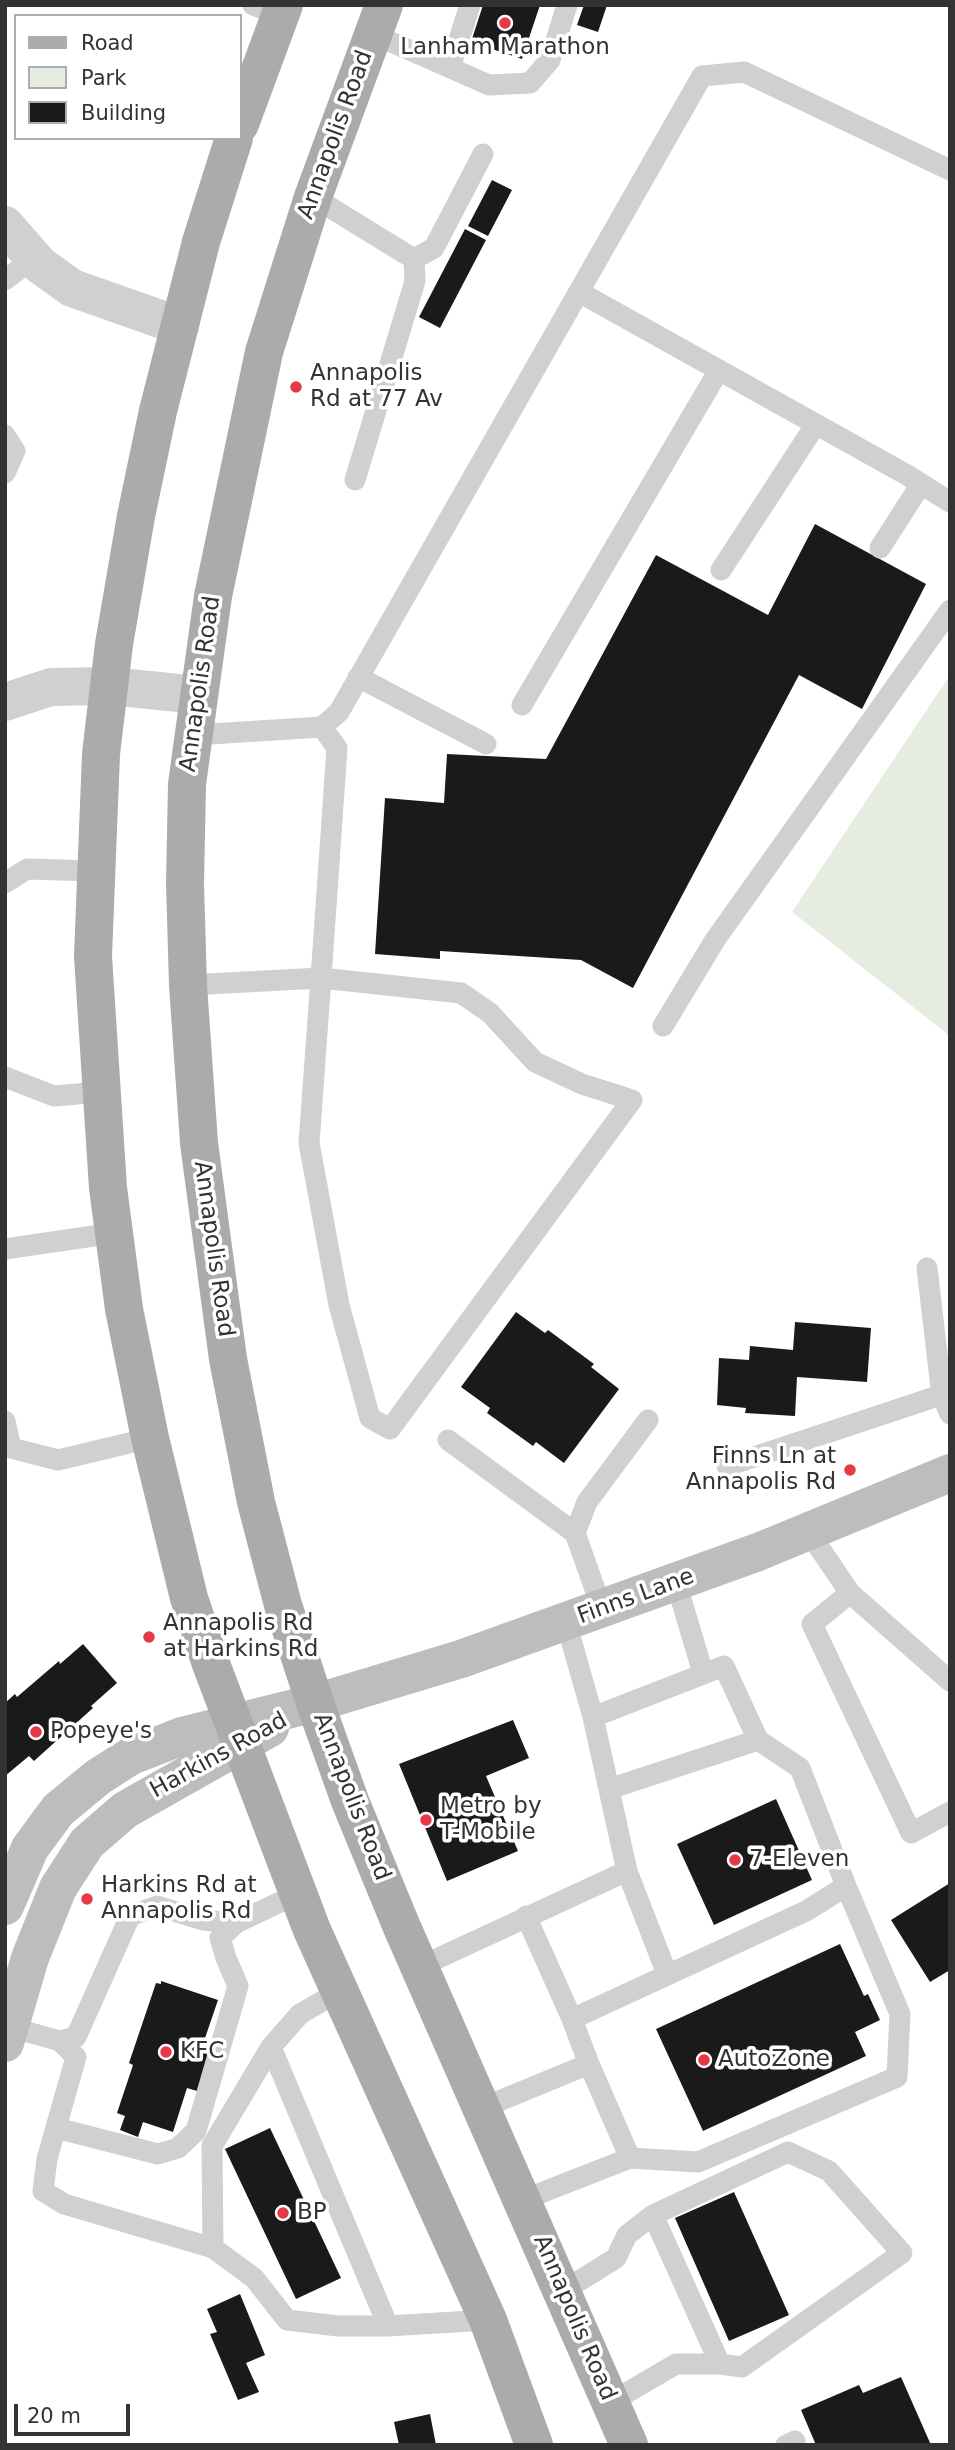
<!DOCTYPE html>
<style>
body{margin:0}
#map{position:relative;width:955px;height:2450px;overflow:hidden;background:#fff;font-family:"DejaVu Sans",sans-serif}
canvas{display:block}
.frame{position:absolute;inset:0;border:7px solid #333;pointer-events:none}
.legend{position:absolute;left:14px;top:14px;width:228px;height:126px;box-sizing:border-box;background:#fff;border:2px solid #adadad;margin:0;padding:9px 12px;list-style:none;font-size:21px;color:#333}
.legend li{display:flex;align-items:center;gap:14px;height:35px}
.legend b{width:35px;border:2px solid #adadad}
.scale{position:absolute;left:14px;top:2404px;width:116px;height:32px;box-sizing:border-box;border:4px solid #333;border-top:0;padding-left:9px;font-size:21px;line-height:24px;white-space:nowrap;color:#333;-webkit-text-stroke:5px #fff;paint-order:stroke}
</style>
<div id="map">
<canvas width="955" height="2450"></canvas>
<div class="frame"></div>
<ul class="legend">
<li><b style="height:9px;background:#ababab"></b>Road</li>
<li><b style="height:19px;background:#e6ecdf"></b>Park</li>
<li><b style="height:19px;background:#1a1a1a"></b>Building</li>
</ul>
<div class="scale">20 m</div>
</div>
<script>
const ctx = document.querySelector('canvas').getContext('2d');
ctx.lineJoin = 'round';
function fillPath(path, color) {
  ctx.fillStyle = color;
  ctx.fill(path, 'evenodd');
}
function poly(rows) {
  const path = new Path2D();
  for (const r of rows) {
    path.moveTo(r[0], r[1]);
    for (let i = 2; i < r.length; i += 2) path.lineTo(r[i], r[i + 1]);
  }
  return path;
}
function strokePath(path, color, width, dash) {
  ctx.strokeStyle = color;
  ctx.lineWidth = width;
  ctx.lineCap = dash ? 'butt' : 'round';
  ctx.setLineDash(dash || []);
  ctx.stroke(path);
}
function drawText(font, color, halo, rows, align = 'center') {
  ctx.font = font + ' "DejaVu Sans",sans-serif';
  ctx.lineWidth = 7;
  ctx.setLineDash([]);
  ctx.textBaseline = 'middle';
  ctx.strokeStyle = halo;
  ctx.fillStyle = color;
  for (const [text, x, y, turn = 0] of rows) {
    ctx.save();
    ctx.translate(x, y);
    ctx.rotate((+turn || 0) * Math.PI / 180);
    ctx.textAlign = isNaN(turn) ? turn : align;
    if (halo) ctx.strokeText(text, 0, 0);
    ctx.fillText(text, 0, 0);
    ctx.restore();
  }
}
const green = poly([
 [950,675,950,1036,792,912]
]);
const building = poly([
 [483,5,540,5,522,59,471,42],
 [584,5,607,5,598,32,577,25],
 [492,180,512,190,488,236,468,226],
 [465,229,486,240,440,328,419,317],
 [815,524,926,584,862,709,799,675,633,988,581,960,440,951,440,959,375,954,385,798,444,803,447,754,546,759,656,555,768,615],
 [516,1312,545,1333,548,1330,594,1364,591,1367,619,1389,564,1463,536,1442,533,1446,487,1413,490,1408,461,1387],
 [795,1322,871,1328,867,1382,797,1377,795,1416,745,1413,746,1408,717,1405,719,1358,749,1360,750,1346,793,1350],
 [83,1644,117,1683,91,1706,93,1708,34,1761,29,1756,5,1776,5,1703,15,1694,17,1697,59,1661,60,1664],
 [513,1720,529,1758,486,1776,518,1851,447,1881,399,1764],
 [776,1799,812,1880,714,1925,677,1844],
 [950,1883,950,1970,930,1982,891,1920],
 [840,1944,864,1996,868,1994,880,2020,855,2032,866,2056,703,2131,656,2029],
 [161,1981,218,2000,204,2041,213,2044,197,2091,187,2088,173,2132,143,2122,138,2137,120,2130,125,2116,117,2113,133,2065,129,2063,156,1983,161,1984],
 [270,2128,341,2278,296,2299,225,2149],
 [734,2192,789,2315,729,2341,675,2218],
 [240,2294,265,2355,246,2363,259,2392,238,2400,210,2334,217,2332,207,2309],
 [901,2377,931,2445,816,2445,801,2410,859,2385,863,2393],
 [430,2414,436,2445,399,2445,394,2422]
]);
const lane = poly([
 [253,5,281,16],
 [373,34,489,85,530,83,550,60,567,5],
 [450,68,470,5],
 [313,197,414,259,415,281,355,480],
 [414,259,434,248,483,154],
 [5,280,34,258],
 [579,292,907,475,950,502],
 [5,435,15,451,5,473],
 [880,548,921,484],
 [721,570,816,424],
 [358,677,486,744],
 [522,705,719,370],
 [194,735,322,727,339,712,702,76,744,72,950,170],
 [5,883,27,869,95,871],
 [188,985,321,978,461,993,490,1013,535,1062,582,1084,632,1100,390,1429,370,1418,339,1305,309,1143,321,978,337,748,322,727],
 [663,1026,715,940,950,610],
 [5,1077,54,1096,101,1092],
 [5,1249,114,1233],
 [927,1268,942,1396,950,1414],
 [5,1421,11,1448,58,1460,150,1438],
 [448,1440,575,1533],
 [727,1466,950,1392],
 [808,1531,850,1593,950,1681],
 [676,1582,703,1673],
 [850,1593,812,1624,911,1833,950,1812],
 [602,1609,575,1533,587,1502,648,1420],
 [593,1717,724,1666,758,1740,609,1789],
 [627,1871,667,1974],
 [526,1916,572,2019],
 [419,1967,627,1871,593,1717,566,1622],
 [10,2027,60,2041,76,2057,47,2159,43,2191,64,2204,213,2248,254,2278,287,2320,338,2326,388,2326,488,2320],
 [60,2041,76,2037,130,1916,157,1906,203,1920,236,1923],
 [271,2047,388,2326],
 [589,2064,630,2158,698,2162,897,2077,900,2014,846,1886],
 [482,2108,589,2064,572,2019,806,1911,846,1886,800,1768,758,1740],
 [56,2128,158,2154,178,2148,196,2131,238,1986,226,1958,220,1938,236,1923,297,1894],
 [523,2200,630,2158],
 [653,2215,720,2364],
 [213,2248,212,2146,271,2047,300,2014,338,1992],
 [563,2291,616,2258,627,2235,653,2215,788,2152,829,2171,902,2253,742,2367,720,2364,676,2364,611,2402],
 [786,2445,795,2441]
]);
const street = poly([
 [5,225,40,265,72,288,180,326],
 [5,702,51,687,109,686,199,695]
]);
const secondary = poly([
 [5,1906,30,1848,58,1810,98,1777,131,1756,182,1736,315,1703,461,1659,758,1552,950,1473],
 [5,2043,30,1958,58,1888,87,1843,125,1810,270,1728]
]);
const primary = poly([
 [384,5,313,197,264,352,213,596,187,784,185,884,188,985,199,1143,228,1359,256,1502,283,1605,315,1703,350,1801,401,1925,629,2445],
 [240,124,284,5],
 [234,138,201,242,158,411,136,516,114,644,101,754,93,956,108,1188,114,1233,124,1309,150,1438,189,1598,211,1664,312,1930,488,2320,534,2445]
]);
const markers = [
 [505,23,7,"#e63946"],
 [296,387,7,"#e63946"],
 [850,1470,7,"#e63946"],
 [149,1637,7,"#e63946"],
 [36,1732,7,"#e63946"],
 [426,1820,7,"#e63946"],
 [735,1860,7,"#e63946"],
 [87,1899,7,"#e63946"],
 [166,2052,7,"#e63946"],
 [704,2060,7,"#e63946"],
 [283,2213,7,"#e63946"]
];
const poiNames = [
 ["Lanham Marathon",505,48,"center"],
 ["Annapolis",310,374],
 ["Rd at 77 Av",310,400],
 ["Finns Ln at",836,1457,"right"],
 ["Annapolis Rd",836,1483,"right"],
 ["Annapolis Rd",163,1624],
 ["at Harkins Rd",163,1650],
 ["Popeye's",50,1732],
 ["Metro by",440,1807],
 ["T-Mobile",440,1833],
 ["7-Eleven",749,1860],
 ["Harkins Rd at",101,1886],
 ["Annapolis Rd",101,1912],
 ["KFC",180,2052],
 ["AutoZone",718,2060],
 ["BP",297,2213]
];
const streetNames = [
 ["Annapolis Road",336,135,-70],
 ["Annapolis Road",201,684,-82],
 ["Annapolis Road",213,1249,82],
 ["Finns Lane",636,1597,-20],
 ["Harkins Road",219,1756,-29],
 ["Annapolis Road",351,1797,69],
 ["Annapolis Road",574,2318,67]
];
fillPath(green, '#e6ecdf');
fillPath(building, '#1a1a1a');
strokePath(lane, '#d0d0d0', 21);
strokePath(street, '#d0d0d0', 38);
strokePath(secondary, '#bdbdbd', 38);
strokePath(primary, '#ababab', 38);
for (const [x, y, r, color] of markers) {
  const dot = new Path2D();
  dot.arc(x, y, r, 0, 2 * Math.PI);
  ctx.fillStyle = color;
  ctx.fill(dot);
  strokePath(dot, '#fff', 2.5);
}
drawText('23px', '#333', '#fff', poiNames, 'left');
drawText('23px', '#333', '#fff', streetNames);
</script>
